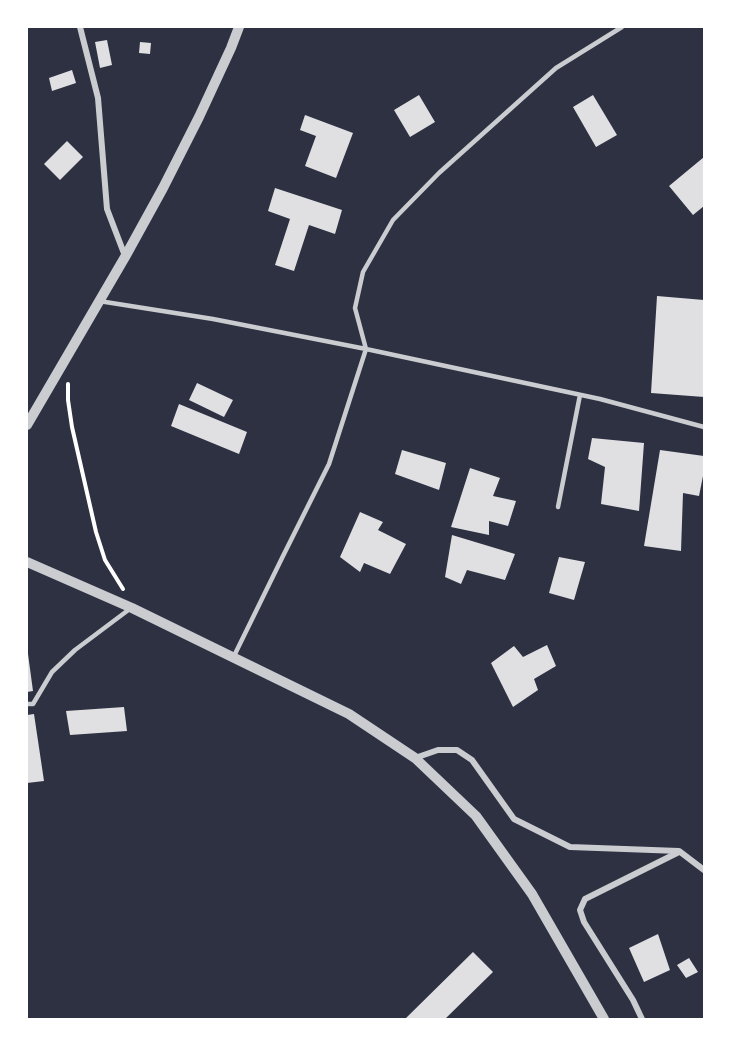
<!DOCTYPE html>
<style>
body{margin:0}
#map{position:relative;width:731px;height:1046px;overflow:hidden;background:#2d3142;font-family:"IBM Plex Sans",sans-serif}
canvas{display:block}
.frame{position:absolute;inset:0;border:28px solid #fff;pointer-events:none}
</style>
<div id="map">
<canvas width="731" height="1046"></canvas>
<div class="frame"></div>
</div>
<script>
const ctx = document.querySelector('canvas').getContext('2d');
ctx.lineJoin = 'round';
function fillPath(path, color) {
  ctx.fillStyle = color;
  ctx.fill(path, 'evenodd');
}
function poly(rows) {
  const path = new Path2D();
  for (const r of rows) {
    path.moveTo(r[0], r[1]);
    for (let i = 2; i < r.length; i += 2) path.lineTo(r[i], r[i + 1]);
  }
  return path;
}
function strokePath(path, color, width, dash) {
  ctx.strokeStyle = color;
  ctx.lineWidth = width;
  ctx.lineCap = dash ? 'butt' : 'round';
  ctx.setLineDash(dash || []);
  ctx.stroke(path);
}
const building = poly([
 [107,40,112,65,100,68,95,42],
 [140,42,151,43,150,54,139,53],
 [72,70,76,83,52,91,49,78],
 [419,95,435,122,410,137,394,110],
 [593,95,617,135,596,147,573,107],
 [305,115,353,133,336,178,305,166,316,136,300,130],
 [67,141,83,157,60,180,44,164],
 [704,157,704,206,693,215,669,186],
 [275,188,342,210,335,234,309,225,294,271,275,265,290,219,268,211],
 [657,296,704,300,704,397,651,393],
 [197,383,233,400,224,417,189,400],
 [179,404,247,432,239,454,171,426],
 [592,438,644,443,639,511,601,504,605,467,588,459],
 [402,450,446,463,439,490,395,474],
 [660,450,704,456,704,471,699,496,683,493,681,551,644,546],
 [470,468,500,478,493,496,516,501,508,526,489,521,489,535,451,527],
 [360,512,383,522,378,530,406,544,390,574,364,563,360,572,340,557],
 [452,535,515,554,505,580,467,570,461,584,445,577],
 [559,557,585,562,574,600,549,593],
 [547,645,556,666,534,679,538,690,513,707,491,663,514,646,523,657],
 [27,654,28,654,33,691,27,692],
 [124,707,127,731,70,735,66,711],
 [34,714,44,781,27,783,27,715],
 [658,934,670,970,644,982,629,948],
 [473,952,493,972,445,1019,405,1019],
 [689,958,698,972,686,978,677,965]
]);
const path = poly([
 [68,384,68,400,72,427,96,532,105,560,123,589]
]);
const service = poly([
 [99,301,213,319,366,349,600,399,704,427],
 [558,507,580,395],
 [234,656,283,556,329,464,366,349,355,308,363,272,393,220,439,173,556,68,622,27],
 [27,704,33,704,52,672,75,650,131,608]
]);
const minor = poly([
 [80,27,98,98,107,209,125,256],
 [415,758,438,750,457,750,472,760,514,819,570,847,679,851,704,870],
 [642,1019,633,1000,584,922,580,910,585,899,679,852]
]);
const tertiary = poly([
 [27,425,125,257,163,188,199,117,231,48,239,27],
 [27,562,132,608,349,714,415,758,476,816,532,894,604,1019]
]);
fillPath(building, '#e0e0e3');
strokePath(path, '#fff', 4);
strokePath(service, '#caccd0', 4.5);
strokePath(minor, '#caccd0', 6);
strokePath(tertiary, '#caccd0', 10);
</script>
